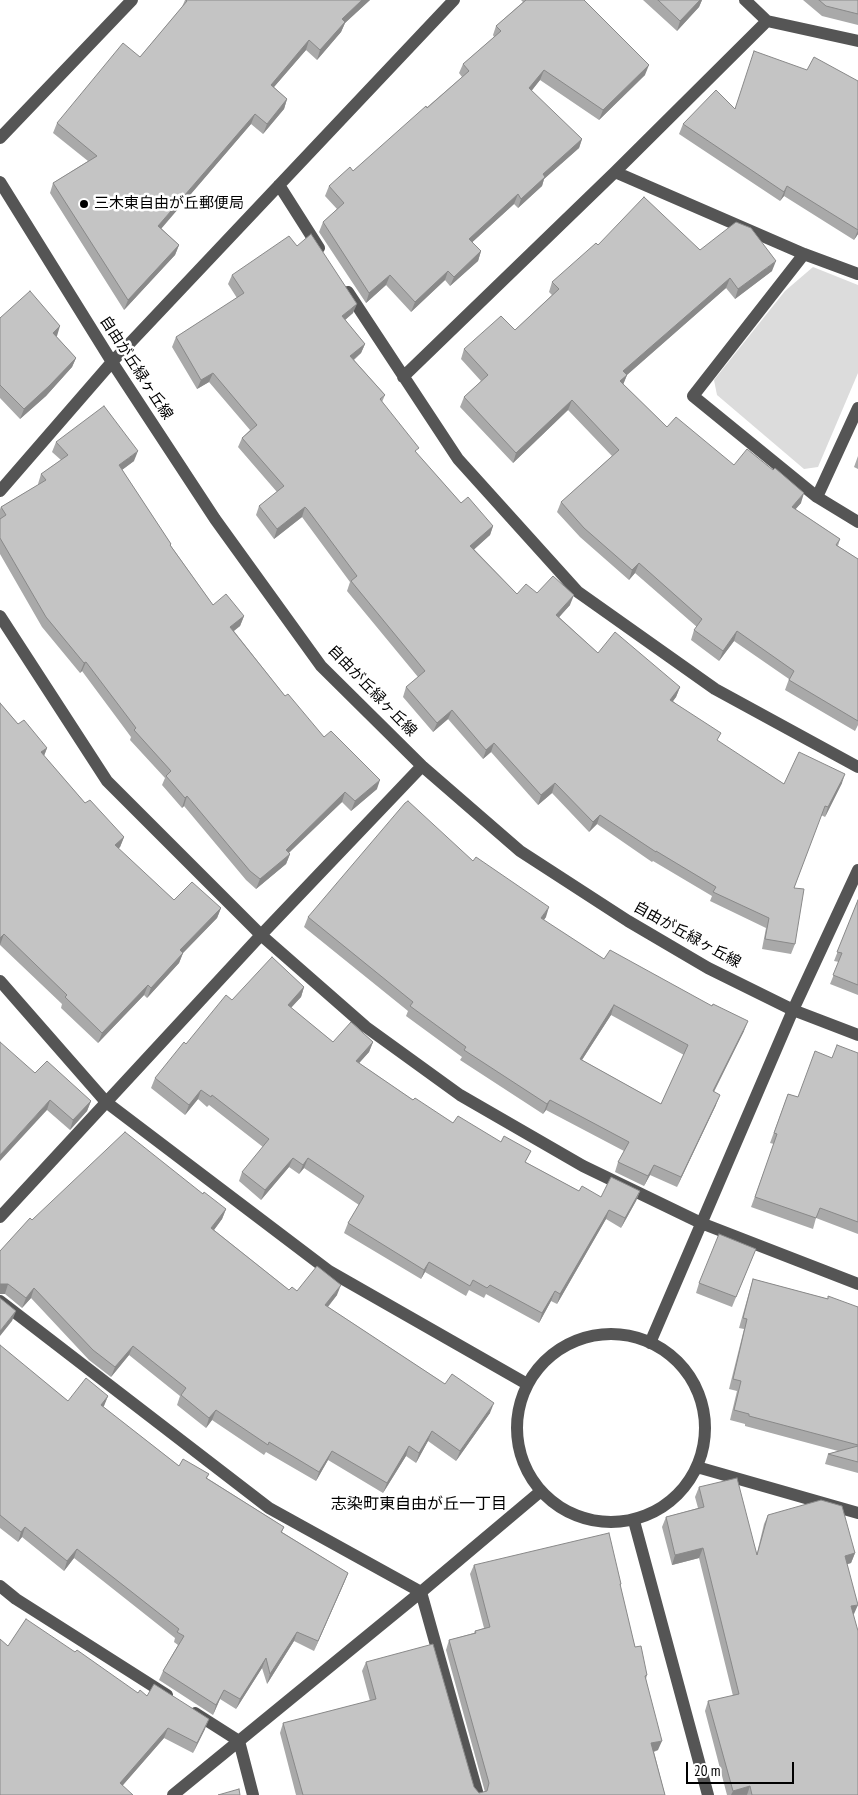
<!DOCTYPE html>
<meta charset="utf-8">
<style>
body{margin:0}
#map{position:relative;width:858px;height:1795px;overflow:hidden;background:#fff;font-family:"PT Sans Narrow",sans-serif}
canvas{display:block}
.scale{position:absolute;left:686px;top:1762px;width:108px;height:22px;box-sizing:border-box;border:2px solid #000;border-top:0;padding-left:6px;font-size:15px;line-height:18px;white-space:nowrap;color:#000;-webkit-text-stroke:4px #fff;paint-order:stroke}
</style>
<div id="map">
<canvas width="858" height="1795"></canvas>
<div class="scale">20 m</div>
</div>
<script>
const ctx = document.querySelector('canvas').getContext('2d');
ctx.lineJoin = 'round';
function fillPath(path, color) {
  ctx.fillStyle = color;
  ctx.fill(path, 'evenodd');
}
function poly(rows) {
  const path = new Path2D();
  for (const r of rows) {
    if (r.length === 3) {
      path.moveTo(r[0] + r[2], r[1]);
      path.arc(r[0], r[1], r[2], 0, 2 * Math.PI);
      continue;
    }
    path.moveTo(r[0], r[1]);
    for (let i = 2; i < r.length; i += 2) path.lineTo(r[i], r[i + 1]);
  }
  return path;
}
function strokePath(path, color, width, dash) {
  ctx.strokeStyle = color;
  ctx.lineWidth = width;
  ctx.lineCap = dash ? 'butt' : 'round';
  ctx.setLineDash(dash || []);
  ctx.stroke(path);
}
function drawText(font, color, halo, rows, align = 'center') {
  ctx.font = font + ' "PT Sans Narrow","Noto Sans JP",sans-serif';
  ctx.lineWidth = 5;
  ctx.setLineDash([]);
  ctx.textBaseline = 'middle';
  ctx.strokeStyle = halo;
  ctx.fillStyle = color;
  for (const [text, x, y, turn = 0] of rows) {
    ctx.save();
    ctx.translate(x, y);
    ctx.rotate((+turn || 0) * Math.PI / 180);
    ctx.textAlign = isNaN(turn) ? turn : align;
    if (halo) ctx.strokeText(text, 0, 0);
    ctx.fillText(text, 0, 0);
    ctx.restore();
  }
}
const green = poly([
 [813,267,858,285,858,373,818,467,804,469,717,395,714,380,785,291]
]);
const minor = poly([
 [745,0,767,21,858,41],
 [0,138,132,0],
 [615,172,804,254,858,274],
 [0,182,112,362,215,519,321,666,422,766,520,851,628,921,708,968,793,1010,858,1035],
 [279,185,319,248],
 [804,254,693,396,817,497,858,522],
 [348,292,458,459,578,592,715,689,858,767],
 [403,377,615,172,767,21],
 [0,491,112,362,454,0],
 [817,497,858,408],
 [0,616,107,781,261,935,366,1027,460,1095,583,1166,701,1223,858,1284],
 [0,981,106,1102,329,1271,527,1384],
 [0,1217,261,935,422,766],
 [0,1301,269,1508,421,1592,478,1795],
 [611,1428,94],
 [650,1343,793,1010,858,870],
 [697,1467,858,1513],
 [634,1521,708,1795],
 [0,1586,16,1599,167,1695],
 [195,1713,239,1741,253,1795],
 [173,1795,421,1592,541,1491]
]);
const wall = poly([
 [185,0,370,0,345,23,341,32,317,60,306,50,274,87,287,99,284,109,263,134,251,124,161,228,179,245,175,255,124,310,50,193,53,183,88,161,53,133,57,123,140,57,182,7],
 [521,0,584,0,645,75,599,120,540,80,531,91,582,139,579,148,544,179,542,186,518,208,514,204,472,242,481,251,478,261,450,286,445,280,411,312,386,285,366,303,319,232,323,222,337,209,325,196,329,186,353,171,462,77,459,73,463,64,494,37,493,35,496,26,523,2],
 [643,0,702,0,699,7,677,31],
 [803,0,858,0,858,25,822,16],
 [807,70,858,81,858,234,854,240,784,196,780,201,679,134,683,124,734,109],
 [598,245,700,250,772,271,735,299,726,288,627,375,623,384,667,427,801,503,795,509,840,539,838,546,858,559,858,725,855,731,785,690,789,679,734,641,719,661,691,640,694,630,697,627,635,573,629,580,580,537,557,512,561,502,612,456,568,410,513,463,460,407,464,397,481,381,461,359,464,349,515,330,552,295,549,292,552,282],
 [232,275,353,313,345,320,365,344,361,353,354,360,385,395,382,402,417,454,461,503,493,526,490,535,474,549,517,594,537,593,570,605,559,617,598,653,680,687,676,697,673,701,718,742,784,784,842,783,825,817,821,815,794,888,795,944,791,954,762,949,766,928,710,901,712,896,653,861,652,862,597,824,589,832,552,793,538,805,491,752,483,759,448,719,433,732,403,697,406,687,418,677,347,591,350,582,302,517,274,539,256,515,259,506,277,492,238,447,242,438,250,430,209,382,197,389,172,347,176,337,237,298,228,284],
 [0,318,57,336,56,336,76,358,72,367,46,396,20,419,0,398],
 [56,442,134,461,122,470,171,544,171,546,213,605,244,616,240,626,234,631,285,696,324,737,377,789,351,811,342,802,289,853,290,854,286,864,256,889,246,880,184,806,182,808,162,785,165,778,130,740,131,737,82,671,80,673,42,627,0,554,0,509,1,507,38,485,38,484,41,474,61,460,52,452],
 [858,456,858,469,854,467],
 [0,703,18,724,47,748,44,756,85,803,124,837,120,847,118,849,174,900,221,908,217,918,183,953,179,963,147,998,144,995,98,1043,61,1008,62,1004,0,945],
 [473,861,546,917,543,920,604,959,744,1031,714,1092,716,1105,677,1187,650,1175,644,1186,615,1172,618,1162,624,1151,546,1110,543,1114,460,1060,462,1057,406,1016,408,1011,304,927,308,917],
 [611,1015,684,1055,661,1104,582,1060],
 [858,900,858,995,830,984,839,962,834,961],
 [304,987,301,997,291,1008,333,1042,373,1042,369,1052,359,1063,413,1100,453,1123,579,1191,601,1197,640,1191,636,1201,621,1228,606,1219,557,1304,551,1301,539,1323,486,1294,484,1298,469,1290,466,1296,425,1272,421,1279,344,1233,348,1223,359,1205,304,1168,299,1174,289,1167,261,1200,239,1181,242,1172,263,1147,209,1105,207,1107,198,1099,185,1115,151,1088,155,1078,186,1044,232,1000],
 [858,1053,858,1234,816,1218,813,1229,751,1207,774,1144,770,1143,788,1094,798,1097,832,1058],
 [35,1073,91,1101,87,1111,70,1130,47,1110],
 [203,1194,226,1209,222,1219,214,1230,289,1290,337,1295,328,1307,445,1384,490,1413,456,1461,428,1441,416,1463,406,1456,383,1493,328,1460,316,1481,266,1452,264,1455,212,1420,206,1428,177,1405,180,1396,129,1355,111,1377,89,1360,31,1298,22,1308,5,1294,0,1294,0,1251,32,1220],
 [756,1249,732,1307,696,1293,699,1283],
 [753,1279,858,1307,858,1473,825,1464,828,1454,838,1451,745,1426,745,1424,730,1420,737,1391,729,1389,744,1329,739,1328,750,1289],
 [0,1346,68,1401,108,1396,103,1407,179,1466,209,1474,207,1478,284,1527,282,1532,348,1573,344,1583,314,1651,294,1641,267,1684,262,1668,236,1709,220,1699,213,1715,159,1680,163,1671,178,1645,174,1642,175,1638,74,1558,64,1571,22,1537,18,1542,0,1528],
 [699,1487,757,1553,764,1524,768,1515,855,1553,851,1563,847,1564,854,1614,853,1614,858,1795,727,1795,705,1711,708,1701,733,1696,699,1558,672,1565,662,1527,666,1517,698,1508,695,1497],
 [474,1565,621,1584,620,1587,635,1647,647,1675,646,1679,658,1750,654,1752,665,1795,296,1795,280,1733,283,1723,370,1701,362,1671,366,1662,474,1787,479,1793,485,1792,446,1650,449,1640,474,1633,475,1631,484,1628,470,1574],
 [8,1646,147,1696,205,1729,193,1753,164,1738,123,1785,0,1795]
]);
const shadedWall = poly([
 [362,0,370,0,345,23,341,32,317,60,320,50,342,19],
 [700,0,702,0,699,7,677,31,680,21],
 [309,40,306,50,267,95,271,85],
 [649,65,645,75,599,120,603,110],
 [544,70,540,80,526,98,529,88],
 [287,99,284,109,263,134,267,124],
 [255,114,251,124,155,236,158,226],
 [582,139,579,148,544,179,542,186,518,208,521,199,543,174],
 [787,186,784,196,780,201,784,192],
 [518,194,514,204,466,248,469,239],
 [858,230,858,234,854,240],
 [179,245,175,255,124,310,128,300],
 [481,251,478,261,450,286,454,277],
 [776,261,772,271,735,299,738,289],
 [448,271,445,280,411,312,415,302],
 [390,275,386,285,366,303,369,293],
 [730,278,726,288,620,381,623,371],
 [357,304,353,313,338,326,342,316],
 [60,326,57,336,49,342,53,333],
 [365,344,361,353,347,365,350,356],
 [76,358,72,367,46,396,20,419,24,409],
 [213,373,209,382,197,389,201,380],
 [627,375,623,385,620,381],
 [572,400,568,410,513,463,516,453],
 [138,451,134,461,115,475,119,465],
 [804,493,801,503,789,517,792,507],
 [305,507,302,517,274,539,277,529],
 [493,526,490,535,467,556,470,546],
 [639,563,635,573,629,580,632,570],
 [574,595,570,605,553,624,556,615],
 [244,616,240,626,227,636,230,627],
 [737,631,734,641,719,661,723,651],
 [86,662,82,671,80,673,84,663],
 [680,687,676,697,667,709,670,700],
 [452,710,448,719,433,732,437,723],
 [494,743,491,752,483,759,486,750],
 [47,748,43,758,41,752],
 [845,774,842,783,825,817,828,807],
 [380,780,377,789,351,811,355,801],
 [555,783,552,793,538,805,541,795],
 [345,792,342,802,282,859,286,850],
 [187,796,184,806,182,808,185,798],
 [600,815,597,824,589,832,593,822],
 [124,837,120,847,111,855,115,845],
 [290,854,286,864,256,889,260,879],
 [549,907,546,917,538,929,541,918],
 [221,908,217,918,183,953,179,963,147,998,151,988,180,950],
 [4,934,0,945,0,938],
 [148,985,144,995,98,1043,102,1033],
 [304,987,301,997,284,1015,288,1005],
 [614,1005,611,1015,576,1069,580,1059],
 [748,1021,744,1031,709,1101,713,1091],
 [373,1042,369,1052,352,1071,356,1061],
 [201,1090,198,1099,185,1115,189,1105],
 [720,1095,716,1105,677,1187,681,1177],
 [50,1100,47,1110,0,1161,0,1155],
 [550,1100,546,1110,543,1114,547,1104],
 [91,1101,87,1111,70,1130,73,1120],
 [293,1158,289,1167,261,1200,265,1190],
 [308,1158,304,1168,299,1174,303,1165],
 [654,1165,650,1175,644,1186,648,1176],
 [640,1191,636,1201,621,1228,625,1218],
 [226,1209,222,1219,208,1238,211,1228],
 [609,1210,606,1219,557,1304,560,1294],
 [429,1262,425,1272,421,1279,424,1270],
 [0,1284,8,1284,5,1294,0,1294],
 [341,1285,337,1295,321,1315,325,1305],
 [34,1288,31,1298,22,1308,26,1298],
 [555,1291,551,1301,539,1323,542,1313],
 [16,1311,12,1321,0,1336,0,1331],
 [133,1346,129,1355,111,1377,115,1367],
 [108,1396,104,1406,97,1415,101,1405],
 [494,1403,490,1413,456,1461,460,1451],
 [216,1410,212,1420,206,1428,209,1418],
 [432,1431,428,1441,416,1463,419,1453],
 [409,1446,406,1456,383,1493,387,1483],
 [332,1451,328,1460,316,1481,319,1472],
 [25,1527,22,1537,18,1542,21,1532],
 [703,1548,699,1558,672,1565,675,1555],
 [77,1549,74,1558,64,1571,67,1561],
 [855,1553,851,1563,841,1566,845,1556],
 [348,1573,344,1583,314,1651,318,1641],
 [858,1605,854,1614,848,1616,851,1606],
 [297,1632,294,1641,267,1684,270,1674],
 [266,1658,262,1668,236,1709,240,1699],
 [224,1690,220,1699,213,1715,216,1705],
 [209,1719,205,1729,193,1753,197,1743],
 [168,1728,164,1738,116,1793,120,1783],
 [662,1741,658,1750,648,1753,651,1743],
 [750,1786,747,1795,731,1795,733,1791]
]);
const building = poly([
 [186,0,362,0,342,19,345,22,320,50,309,40,271,85,287,99,267,124,255,114,158,226,179,245,128,300,53,183,97,156,57,123,123,43,140,57,187,1,186,0],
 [526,0,584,0,649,65,603,110,544,70,529,88,582,139,543,174,545,177,521,199,518,194,469,239,481,251,454,277,448,271,415,302,390,275,369,293,323,222,344,203,329,186,350,167,353,171,426,106,427,108,469,71,463,64,501,31,496,26,526,0],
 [658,0,700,0,680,21,658,0],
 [819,0,858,0,858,14,826,6,819,0],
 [754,51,807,70,814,57,858,81,858,230,787,186,784,192,683,124,716,90,735,109,754,51],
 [644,197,700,250,736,222,751,228,776,261,738,289,730,278,623,371,627,375,620,381,667,427,676,417,734,465,747,449,773,470,775,468,804,493,792,507,840,539,836,545,858,559,858,721,789,680,794,671,737,631,723,651,694,630,702,619,639,563,632,570,584,528,561,502,619,450,572,400,516,453,464,397,488,375,464,349,501,316,515,330,559,289,552,282,596,243,598,245,644,197],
 [311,234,357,304,342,316,365,344,350,356,385,395,380,399,419,448,415,451,461,503,468,497,493,526,470,546,517,594,526,584,537,593,553,576,574,595,556,615,598,653,615,632,680,687,670,700,721,733,717,740,784,784,799,752,845,774,828,807,825,806,794,888,804,889,795,944,765,939,769,918,713,892,716,887,656,851,656,852,600,815,593,822,555,783,541,795,494,743,486,750,452,710,437,723,406,687,425,671,351,581,357,576,307,509,305,507,277,529,259,506,284,486,242,438,257,425,213,373,201,380,176,337,244,293,232,275,289,236,297,246,311,234],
 [30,291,60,326,53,333,76,358,49,386,24,409,0,385,0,318,30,291],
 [104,406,138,451,119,465,171,544,170,545,213,605,226,594,244,616,230,627,285,696,288,694,324,737,331,731,380,780,355,801,345,792,286,850,290,854,260,879,250,871,187,796,185,798,166,776,171,771,134,730,136,728,86,662,84,663,46,617,0,538,0,519,6,515,1,507,46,480,41,474,68,455,56,442,104,406],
 [0,703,18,724,24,720,47,748,41,752,85,803,90,800,124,837,115,845,174,900,192,882,221,908,180,950,183,953,151,988,148,985,102,1033,65,997,67,995,4,934,0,938,0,703],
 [408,801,473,861,476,857,549,907,541,918,604,959,610,950,712,1006,713,1004,748,1021,713,1091,720,1095,681,1177,654,1165,648,1176,618,1162,629,1142,550,1100,547,1104,464,1050,466,1047,410,1006,413,1002,308,917,405,803,408,801],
 [614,1005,688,1045,661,1104,580,1059,614,1005],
 [858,900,858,985,833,975,842,953,837,952,858,900],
 [272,957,304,987,288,1005,333,1042,351,1022,373,1042,356,1061,413,1100,415,1098,453,1123,458,1116,501,1142,504,1136,531,1151,525,1162,579,1191,582,1186,601,1197,611,1177,640,1191,625,1218,609,1210,560,1294,555,1291,542,1313,490,1285,487,1288,473,1280,470,1286,429,1262,424,1270,348,1223,364,1196,308,1158,303,1165,293,1158,265,1190,242,1172,269,1139,212,1095,211,1097,201,1090,189,1105,155,1078,184,1042,186,1044,226,995,232,1000,272,957],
 [0,1042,35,1073,47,1061,91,1101,73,1120,50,1100,0,1155,0,1042],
 [837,1045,858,1053,858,1222,820,1208,816,1218,755,1197,777,1134,774,1133,788,1094,798,1097,815,1051,832,1058,837,1045],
 [125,1132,203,1194,204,1192,226,1209,211,1228,289,1290,292,1287,297,1291,317,1266,341,1285,325,1305,445,1384,452,1374,494,1403,460,1451,432,1431,419,1453,409,1446,387,1483,332,1451,319,1472,269,1442,268,1445,216,1410,209,1418,181,1395,186,1388,133,1346,115,1367,93,1350,34,1288,26,1298,8,1284,0,1284,0,1251,30,1218,32,1220,125,1132],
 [719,1234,756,1249,736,1297,699,1283,719,1234],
 [753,1279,828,1299,828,1296,858,1307,858,1445,749,1416,749,1414,734,1410,741,1381,733,1379,747,1319,743,1318,753,1279],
 [0,1298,16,1311,0,1331,0,1298],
 [0,1345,68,1401,86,1378,108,1396,101,1405,179,1466,183,1459,209,1474,206,1478,284,1527,281,1532,348,1573,318,1641,297,1632,270,1674,266,1658,240,1699,224,1690,216,1705,163,1671,184,1636,177,1632,179,1629,77,1549,67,1561,25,1527,21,1532,0,1515,0,1345],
 [858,1446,858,1462,828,1454,858,1446],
 [737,1478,757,1555,768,1515,821,1500,842,1506,855,1553,845,1556,858,1605,851,1606,858,1631,858,1795,752,1795,750,1786,733,1791,708,1701,739,1694,703,1548,675,1555,666,1517,704,1507,699,1487,737,1478],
 [609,1533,621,1584,620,1584,635,1647,641,1646,647,1675,645,1676,662,1741,651,1743,665,1795,303,1795,283,1723,376,1699,366,1662,433,1644,474,1787,479,1793,487,1791,489,1783,449,1640,476,1633,475,1631,490,1627,474,1565,609,1533],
 [26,1619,75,1652,77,1650,138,1693,140,1690,147,1696,154,1684,209,1719,197,1743,168,1728,120,1783,133,1795,0,1795,0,1639,8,1646,26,1619],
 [239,1789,240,1795,218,1795,239,1789]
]);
const markers = [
 [84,204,5,"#000"]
];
const poiNames = [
 ["三木東自由が丘郵便局",94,204]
];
const streetNames = [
 ["自由が丘緑ヶ丘線",136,368,57],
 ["自由が丘緑ヶ丘線",372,691,46],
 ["自由が丘緑ヶ丘線",687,935,29]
];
const neighbourhoodNames = [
 ["志染町東自由が丘一丁目",419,1504]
];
fillPath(green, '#dcdcdc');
strokePath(minor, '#555', 12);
fillPath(wall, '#a9a9a9');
fillPath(shadedWall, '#898989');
fillPath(building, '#c4c4c4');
strokePath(building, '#898989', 1);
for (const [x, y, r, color] of markers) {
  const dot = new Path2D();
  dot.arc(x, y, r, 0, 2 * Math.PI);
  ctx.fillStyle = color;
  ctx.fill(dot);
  strokePath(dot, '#fff', 2);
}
drawText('15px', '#000', '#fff', poiNames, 'left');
drawText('15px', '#000', '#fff', streetNames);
drawText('16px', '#000', '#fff', neighbourhoodNames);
</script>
